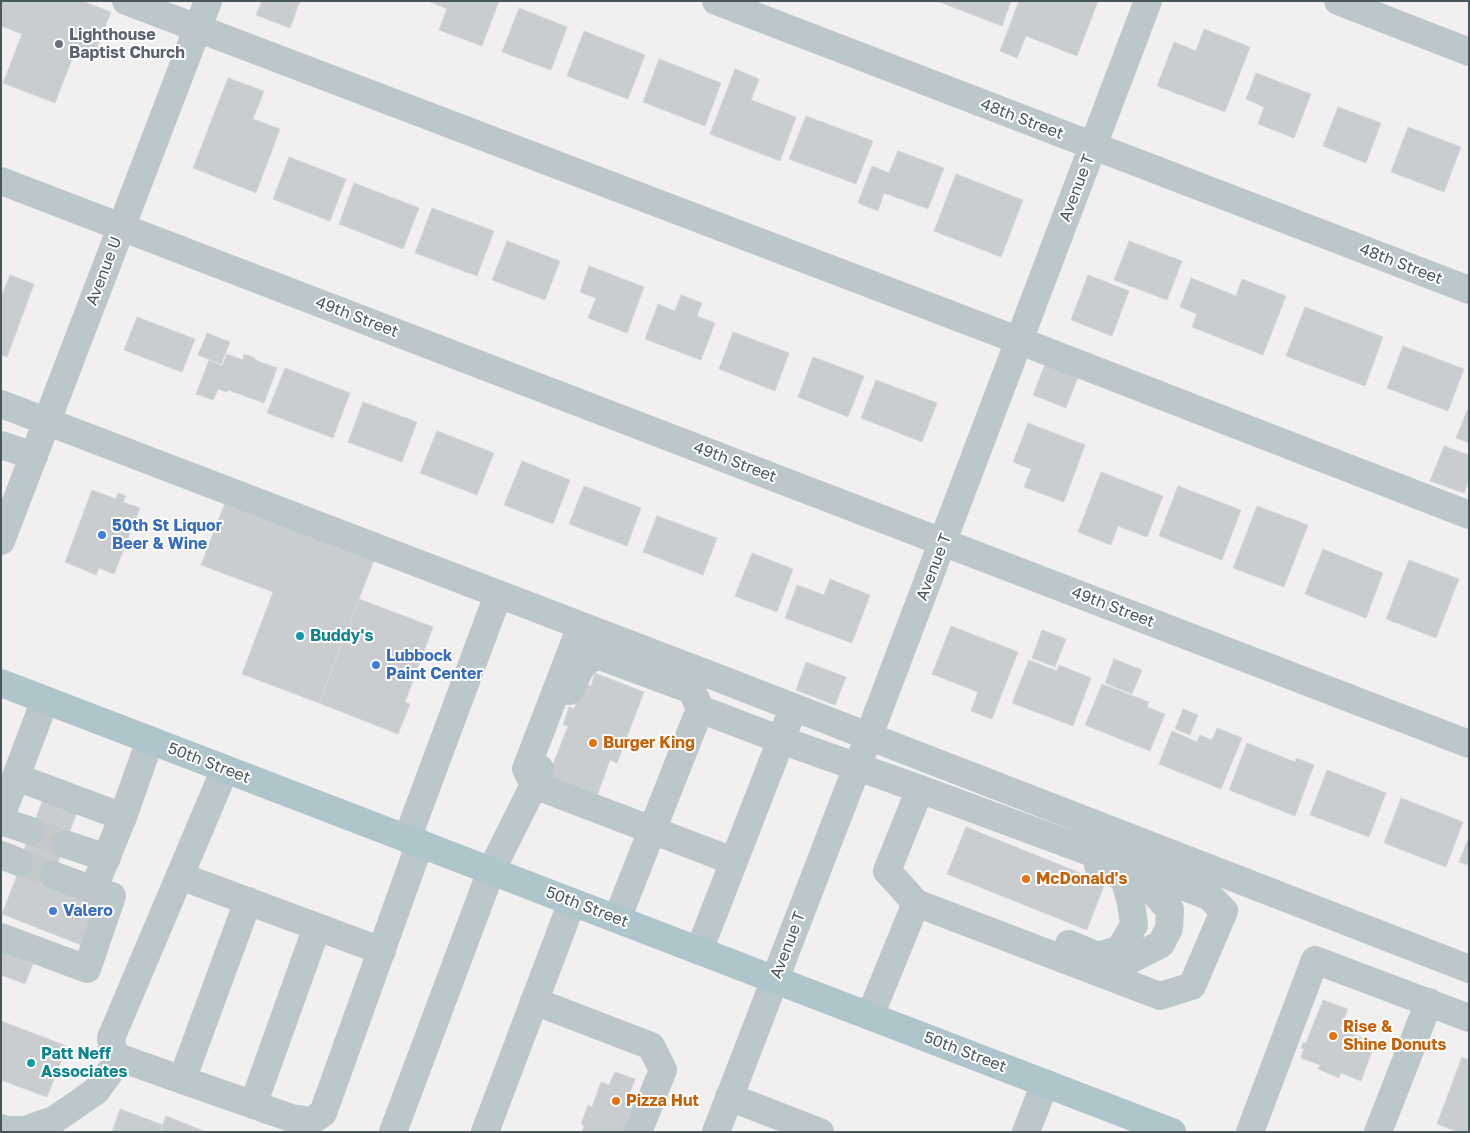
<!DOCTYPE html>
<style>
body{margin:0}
#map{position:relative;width:1470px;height:1133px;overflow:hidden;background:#f1efef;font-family:"Golos Text",sans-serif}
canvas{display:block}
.frame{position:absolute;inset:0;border:2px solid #47575b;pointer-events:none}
</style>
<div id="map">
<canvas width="1470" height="1133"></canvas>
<div class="frame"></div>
</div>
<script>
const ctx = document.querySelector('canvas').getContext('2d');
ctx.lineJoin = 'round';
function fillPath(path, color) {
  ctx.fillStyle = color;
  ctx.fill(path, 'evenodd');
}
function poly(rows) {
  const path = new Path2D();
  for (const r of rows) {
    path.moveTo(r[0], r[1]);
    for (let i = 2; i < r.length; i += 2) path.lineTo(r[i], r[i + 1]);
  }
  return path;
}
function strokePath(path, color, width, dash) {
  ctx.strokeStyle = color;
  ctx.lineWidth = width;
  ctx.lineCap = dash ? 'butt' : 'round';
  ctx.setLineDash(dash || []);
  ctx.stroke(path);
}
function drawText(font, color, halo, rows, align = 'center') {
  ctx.font = font + ' "Golos Text",sans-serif';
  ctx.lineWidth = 4;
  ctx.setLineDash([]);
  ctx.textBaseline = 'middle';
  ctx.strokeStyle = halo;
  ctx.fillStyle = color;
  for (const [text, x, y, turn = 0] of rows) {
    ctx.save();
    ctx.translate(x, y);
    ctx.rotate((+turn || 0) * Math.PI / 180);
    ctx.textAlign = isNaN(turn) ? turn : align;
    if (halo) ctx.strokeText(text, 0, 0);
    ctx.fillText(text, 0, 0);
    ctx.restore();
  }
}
const building = poly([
 [1,1,82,1,111,12,92,61,74,54,55,103,3,83,22,34,1,26,1,1],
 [262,1,300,1,290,28,256,15,262,1],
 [428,1,499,1,482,46,439,30,447,9,428,1],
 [937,1,1011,1,1002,26,937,1],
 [1019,1,1098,1,1077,56,1026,36,1017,58,1000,51,1019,1],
 [519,8,567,27,551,70,502,52,519,8],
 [1204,29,1250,47,1225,112,1157,86,1174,42,1196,51,1204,29],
 [584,31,645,55,628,99,567,76,584,31],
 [659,59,721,83,705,126,643,102,659,59],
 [735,69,759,79,751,100,796,117,780,161,710,134,735,69],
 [1256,73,1311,94,1294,138,1258,124,1264,107,1246,99,1256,73],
 [228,78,264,91,253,119,280,129,256,193,193,168,228,78],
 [1338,107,1381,123,1366,163,1323,146,1338,107],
 [806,116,873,141,856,184,789,159,806,116],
 [1408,127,1461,147,1444,192,1391,172,1408,127],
 [898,151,944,168,928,209,884,193,878,211,858,203,872,166,889,173,898,151],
 [289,157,346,179,330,221,273,199,289,157],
 [956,174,1023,200,1001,257,934,231,956,174],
 [354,183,419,208,403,249,339,224,354,183],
 [432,208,494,231,477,276,415,253,432,208],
 [507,241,560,261,545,300,492,280,507,241],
 [1129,241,1182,261,1167,300,1114,280,1129,241],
 [589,266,644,287,627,333,588,318,596,298,580,292,589,266],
 [10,275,34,284,7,357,1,355,1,297,10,275],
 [1088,275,1129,291,1112,336,1071,320,1088,275],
 [1191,278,1236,296,1242,279,1286,296,1263,355,1192,327,1197,314,1180,307,1191,278],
 [681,295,702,303,697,316,715,323,701,360,645,339,658,304,675,311,681,295],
 [1305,307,1383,337,1365,386,1286,356,1305,307],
 [137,317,195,339,182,372,124,350,137,317],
 [733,332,789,353,775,391,719,369,733,332],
 [207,333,230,342,221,364,198,355,207,333],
 [1403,346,1464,369,1448,411,1387,388,1403,346],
 [227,354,243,360,244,354,255,358,255,360,277,368,264,403,228,390,227,392,218,389,213,400,196,394,209,360,222,366,227,354],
 [813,357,864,376,848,417,798,397,813,357],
 [1045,364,1078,377,1066,408,1033,395,1045,364],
 [285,368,350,393,333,438,267,413,285,368],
 [876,380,937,403,922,442,861,418,876,380],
 [363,402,417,422,402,462,348,442,363,402],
 [1469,406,1469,443,1456,438,1469,406],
 [1028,423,1085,445,1064,502,1024,487,1031,469,1013,462,1028,423],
 [437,431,494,453,477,495,420,473,437,431],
 [1444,446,1469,455,1469,480,1464,493,1430,481,1444,446],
 [522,461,570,480,553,524,504,505,522,461],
 [1101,472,1163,496,1147,537,1118,526,1111,545,1078,532,1101,472],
 [584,486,641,508,627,546,569,524,584,486],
 [1178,486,1241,510,1222,560,1159,536,1178,486],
 [92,490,116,499,118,493,126,496,123,502,140,508,114,574,99,568,96,575,65,562,92,490],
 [225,503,374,560,319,703,242,674,273,592,201,565,225,503],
 [1257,506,1308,525,1284,587,1233,568,1257,506],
 [657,516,717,538,703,575,643,552,657,516],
 [1323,549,1383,573,1366,618,1305,594,1323,549],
 [752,553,793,569,777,612,735,596,752,553],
 [1409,560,1459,579,1436,638,1386,619,1409,560],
 [830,579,870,595,852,643,785,618,797,585,824,595,830,579],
 [359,599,433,627,405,702,410,704,398,734,319,703,359,599],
 [951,626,1018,652,992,719,971,711,978,692,932,674,951,626],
 [1042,630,1066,639,1055,667,1032,658,1042,630],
 [1114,659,1142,670,1132,694,1105,683,1114,659],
 [1029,660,1057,671,1059,665,1091,678,1073,726,1012,703,1029,660],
 [806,662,846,677,835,705,796,690,806,662],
 [595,673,644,692,617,763,610,760,597,796,548,777,568,726,563,725,569,707,574,709,580,694,581,682,591,686,595,673],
 [1102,684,1149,702,1147,707,1165,714,1150,751,1085,725,1102,684],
 [1183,709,1198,715,1190,735,1175,729,1183,709],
 [1217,728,1242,738,1221,789,1159,764,1172,731,1197,742,1200,735,1212,740,1217,728],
 [1247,743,1295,762,1296,758,1314,765,1295,816,1229,790,1247,743],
 [1327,770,1386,793,1369,837,1310,815,1327,770],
 [45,794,79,807,51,881,17,868,45,794],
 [1401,798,1463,822,1446,867,1384,843,1401,798],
 [966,827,1105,883,1087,930,947,874,966,827],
 [1469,837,1469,865,1459,862,1469,837],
 [17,875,104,908,89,948,2,914,17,875],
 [1,951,33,964,25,984,1,975,1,951],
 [1323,1000,1348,1009,1340,1029,1375,1043,1361,1081,1341,1073,1339,1078,1318,1069,1320,1065,1301,1058,1304,1049,1301,1048,1303,1042,1306,1043,1323,1000],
 [1,1021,67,1046,47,1097,1,1080,1,1021],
 [1462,1057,1469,1060,1469,1132,1458,1132,1437,1124,1462,1057],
 [615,1072,635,1079,630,1093,640,1097,627,1132,582,1132,584,1126,581,1124,588,1105,592,1107,601,1082,609,1085,615,1072],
 [120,1109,163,1125,160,1132,112,1132,120,1109],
 [166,1116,206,1132,160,1132,166,1116]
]);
const minorTunnel = poly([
 [31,831,65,844],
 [19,862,53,875]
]);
const minor = poly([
 [126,1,1020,341,1469,515],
 [716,1,1469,290],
 [1338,1,1469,52],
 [1,181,1469,744],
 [1,404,713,676,1469,969],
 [1,445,34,456],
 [1,541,208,1],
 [569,691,580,669,589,659,600,656,692,690,700,709],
 [793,708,781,740,920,789,1209,896,1224,911,1192,986,1160,996,916,903,887,871,920,789],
 [225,769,111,1038,113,1051,120,1058,291,1118,311,1121,323,1113,420,843],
 [540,769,534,785,733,861],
 [16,777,123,817,150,740],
 [1,816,45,700],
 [1,821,31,831],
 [407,839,498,595],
 [65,844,107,858],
 [1,855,19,862],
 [53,875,93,890,123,817],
 [180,876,382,951],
 [617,919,700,709,781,740,699,951],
 [1,937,87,969,112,896,93,890],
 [1069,944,1098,956,1120,949,1134,925,1131,903,1124,878,1098,865],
 [1104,958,1122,964,1161,944,1169,928,1170,910,1151,889,1127,879],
 [534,1001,651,1046,663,1070,638,1132],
 [870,1016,916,903],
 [182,1080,248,901],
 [729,1097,820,1132],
 [253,1105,317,927],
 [1,1128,7,1130,25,1130,54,1120,96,1091,120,1058],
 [393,1132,491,871,534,785,526,769,581,626],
 [485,1132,572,902],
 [716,1132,857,767,1148,1],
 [1026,1132,1045,1083],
 [1250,1132,1315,960,1469,1018],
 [1378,1132,1429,1002]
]);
const major = poly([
 [1,683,1172,1132]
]);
const markers = [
 [59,44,5,"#6b7280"],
 [102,535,5,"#3f7fe0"],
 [300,636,5,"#0f9aa8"],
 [376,665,5,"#3f7fe0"],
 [593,743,5,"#e8710a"],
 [1026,879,5,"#e8710a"],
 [53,911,5,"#3f7fe0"],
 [1333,1036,5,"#e8710a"],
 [31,1063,5,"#0f9aa8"],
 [616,1101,5,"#e8710a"]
];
const worshipNames = [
 ["Lighthouse",69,35],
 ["Baptist Church",69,53]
];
const streetNames = [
 ["48th Street",1022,119,21],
 ["Avenue T",1077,188,-69],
 ["48th Street",1401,264,21],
 ["Avenue U",104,271,-69],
 ["49th Street",357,317,21],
 ["49th Street",735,462,21],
 ["Avenue T",934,567,-69],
 ["49th Street",1113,607,21],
 ["50th Street",209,763,21],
 ["50th Street",587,907,21],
 ["Avenue T",788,945,-69],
 ["50th Street",965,1052,21]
];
const shopNames = [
 ["50th St Liquor",112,526],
 ["Beer & Wine",112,544],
 ["Lubbock",386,656],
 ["Paint Center",386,674],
 ["Valero",63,911]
];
const cultureNames = [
 ["Buddy's",310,636],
 ["Patt Neff",41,1054],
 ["Associates",41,1072]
];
const foodNames = [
 ["Burger King",603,743],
 ["McDonald's",1036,879],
 ["Rise &",1343,1027],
 ["Shine Donuts",1343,1045],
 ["Pizza Hut",626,1101]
];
fillPath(building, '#c9cdd0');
strokePath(building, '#d3d7da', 1);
strokePath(minorTunnel, '#c6c9ca', 28, [28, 14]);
strokePath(minor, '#bbc7cb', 28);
strokePath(major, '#afc5cc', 28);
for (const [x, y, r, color] of markers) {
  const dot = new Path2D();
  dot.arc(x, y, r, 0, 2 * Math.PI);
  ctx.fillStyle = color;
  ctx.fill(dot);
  strokePath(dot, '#fff', 2);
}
drawText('bold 16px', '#5b616d', '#fff', worshipNames, 'left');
drawText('16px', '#47575b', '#fff', streetNames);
drawText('bold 16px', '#366cbe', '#fff', shopNames, 'left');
drawText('bold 16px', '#0d838f', '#fff', cultureNames, 'left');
drawText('bold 16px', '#c56008', '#fff', foodNames, 'left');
</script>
